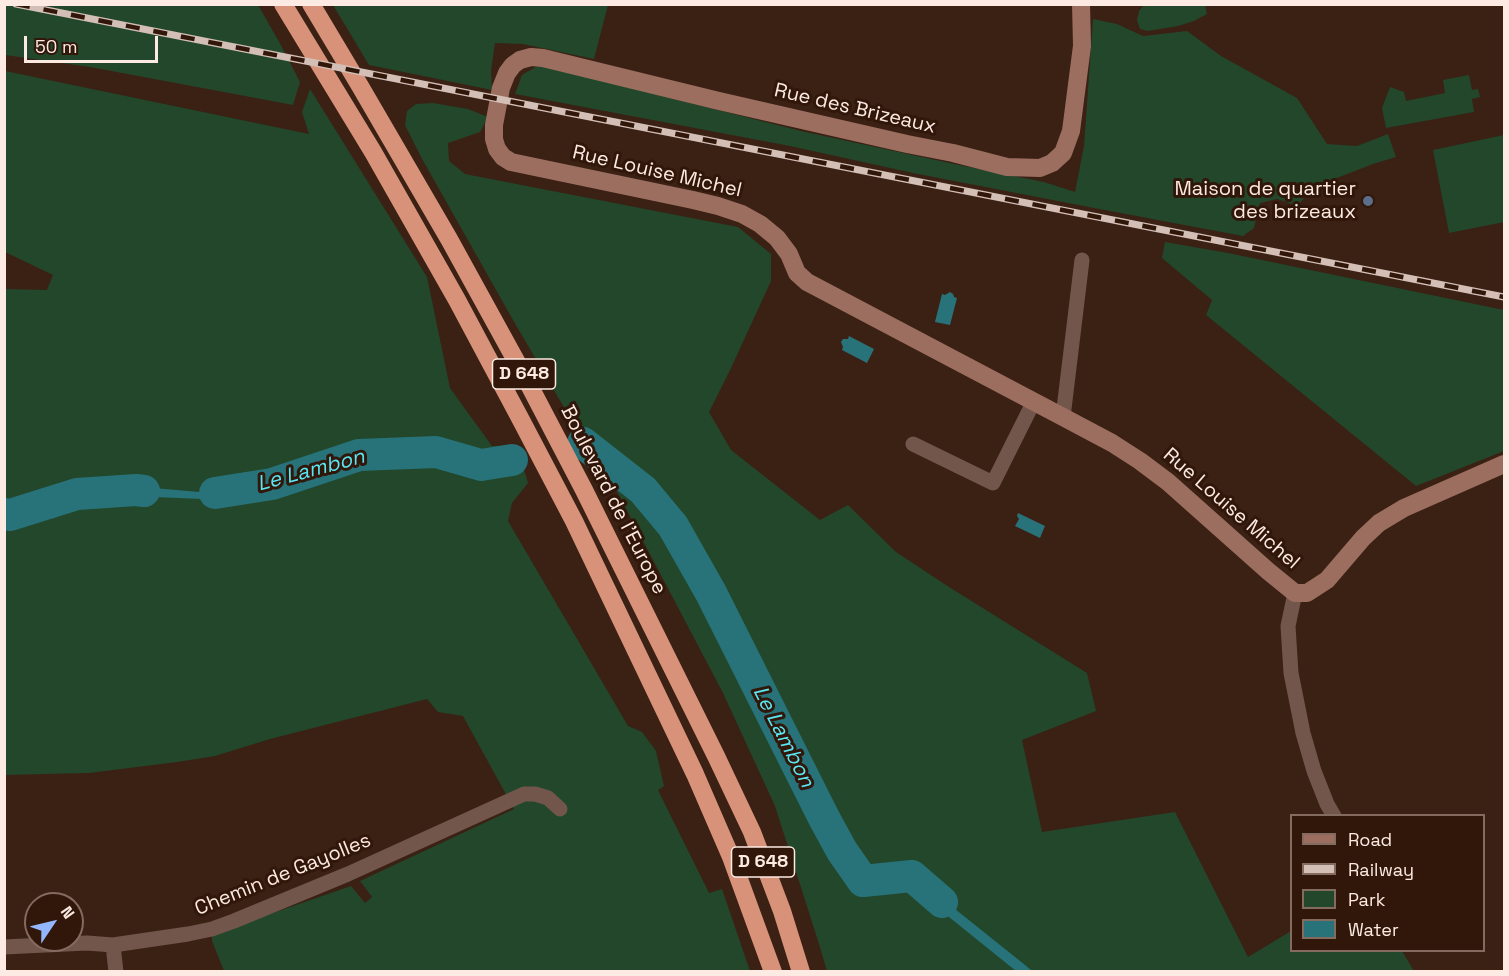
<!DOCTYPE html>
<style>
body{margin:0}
#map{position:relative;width:1509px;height:976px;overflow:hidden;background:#3b2014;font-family:"Space Grotesk",sans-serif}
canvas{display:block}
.frame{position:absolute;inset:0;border:6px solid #fdeae2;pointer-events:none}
.legend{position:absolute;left:1290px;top:814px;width:195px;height:138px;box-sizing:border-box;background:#31170a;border:2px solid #836b60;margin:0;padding:8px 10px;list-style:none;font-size:18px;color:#fdeae2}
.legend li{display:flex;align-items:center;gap:12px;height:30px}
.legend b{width:30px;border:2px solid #836b60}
.north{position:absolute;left:24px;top:892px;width:60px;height:60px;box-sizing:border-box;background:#31170a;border:2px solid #836b60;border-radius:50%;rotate:55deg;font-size:16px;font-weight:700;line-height:24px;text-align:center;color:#fdeae2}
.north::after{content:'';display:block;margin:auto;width:21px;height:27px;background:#93b7fd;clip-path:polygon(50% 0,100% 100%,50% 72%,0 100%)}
.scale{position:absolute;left:24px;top:36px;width:134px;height:27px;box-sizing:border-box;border:3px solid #fdeae2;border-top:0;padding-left:8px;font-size:18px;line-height:21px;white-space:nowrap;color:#fdeae2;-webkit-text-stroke:4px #31170a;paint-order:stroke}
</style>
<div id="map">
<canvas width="1509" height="976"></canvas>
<div class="frame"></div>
<ul class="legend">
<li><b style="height:8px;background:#9b6e5f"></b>Road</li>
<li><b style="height:8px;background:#d4bfb7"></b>Railway</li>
<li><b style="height:16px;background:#22472b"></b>Park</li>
<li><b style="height:16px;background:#28737a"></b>Water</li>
</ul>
<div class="north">N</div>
<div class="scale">50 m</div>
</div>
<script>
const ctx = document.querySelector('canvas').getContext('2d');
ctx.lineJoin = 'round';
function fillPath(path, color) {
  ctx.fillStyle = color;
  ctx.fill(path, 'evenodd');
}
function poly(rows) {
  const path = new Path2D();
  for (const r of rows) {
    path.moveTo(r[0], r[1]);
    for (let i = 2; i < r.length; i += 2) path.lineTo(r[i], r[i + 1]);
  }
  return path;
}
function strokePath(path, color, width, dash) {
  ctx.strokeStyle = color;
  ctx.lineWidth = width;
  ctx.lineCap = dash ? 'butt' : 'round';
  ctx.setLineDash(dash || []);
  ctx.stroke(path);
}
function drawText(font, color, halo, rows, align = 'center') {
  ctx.font = font + ' "Space Grotesk",sans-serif';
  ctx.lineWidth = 6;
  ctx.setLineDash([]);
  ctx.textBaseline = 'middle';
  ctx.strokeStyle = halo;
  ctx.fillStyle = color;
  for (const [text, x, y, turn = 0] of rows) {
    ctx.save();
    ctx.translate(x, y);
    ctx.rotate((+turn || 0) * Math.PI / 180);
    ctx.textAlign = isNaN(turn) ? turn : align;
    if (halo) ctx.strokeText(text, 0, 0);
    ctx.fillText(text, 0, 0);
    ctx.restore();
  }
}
const green = poly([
 [5,4,258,5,282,47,300,82,293,105,90,67,5,55],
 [333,5,608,5,594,59,523,44,495,43,491,71,492,90,369,65],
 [1144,5,1205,5,1207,14,1194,21,1178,26,1148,31,1140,29,1137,20,1139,11],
 [1093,19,1117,24,1143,36,1187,31,1221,56,1297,98,1327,144,1357,146,1388,134,1396,157,1373,164,1311,188,1298,206,1277,199,1260,203,1254,228,1243,236,1094,208,913,173,790,146,515,94,522,75,539,65,801,131,959,165,1044,182,1075,192,1084,146],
 [5,71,309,134,302,112,310,89,427,277,450,388,492,446,517,445,528,483,512,503,508,521,628,726,642,732,656,751,664,786,658,790,709,893,722,889,750,971,224,971,212,941,212,934,351,886,365,903,372,897,360,881,514,809,463,716,438,712,427,699,270,739,215,756,177,762,89,773,5,775,5,289,47,290,53,275,5,252],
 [1469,75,1472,90,1478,89,1480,97,1472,99,1474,112,1386,128,1382,108,1390,87,1404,92,1406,101,1445,93,1443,80],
 [433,103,468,109,488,117,480,132,448,143,449,161,465,174,738,227,771,254,771,281,731,368,709,412,731,450,820,520,848,505,896,552,949,587,1087,673,1096,711,1022,740,1042,832,1175,812,1248,957,1291,931,1292,950,1402,951,1414,971,827,971,819,944,775,806,723,693,593,446,579,433,513,320,421,157,405,125,407,111,416,104],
 [1504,135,1504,222,1449,233,1433,150],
 [1165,242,1228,253,1504,310,1504,451,1416,486,1206,315,1212,300,1162,258]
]);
const water = poly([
 [950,292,953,294,954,297,957,298,950,325,935,322,942,294,945,295],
 [849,336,874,349,867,363,842,350,843,347,841,342,843,339,848,339],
 [410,449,476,460,480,467,418,454,369,455,315,473,202,499,105,495,5,518,5,512,131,486,199,492,293,475,370,452],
 [1018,513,1045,526,1040,538,1015,526,1019,519,1017,516],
 [910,873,1025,965,1032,971,1016,971,949,917,909,878]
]);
const river = poly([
 [583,443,643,490,673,526,711,593,824,818,842,851,863,881,912,876,942,902],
 [215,493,272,484,359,455,436,452,481,465,512,460],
 [4,514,10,515,77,494,136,490,144,491]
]);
const street = poly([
 [1063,417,1082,260],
 [913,444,993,483,1034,401],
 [1295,593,1288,626,1291,673,1303,733,1314,771,1327,804,1334,816],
 [113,945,116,972],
 [4,947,87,943,113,945,188,934,212,929,234,921,348,874,524,794,535,794,548,798,560,809]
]);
const secondary = poly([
 [1081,4,1082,46,1071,131,1063,153,1052,163,1040,168,1007,167,953,153,907,144,719,101,543,58,531,57,520,60,513,65,507,73,501,88,494,125,494,139,497,149,503,157,511,162,693,200,718,206,742,214,760,224,777,238,789,254,797,273,807,282,1063,417,1112,443,1140,461,1168,482,1268,571,1295,593,1307,593,1327,580,1363,538,1379,523,1404,508,1504,464]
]);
const highway = poly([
 [283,4,373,152,457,300,521,420,574,521,695,774,731,857,773,972],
 [311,4,360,86,449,239,526,379,584,490,716,756,752,832,782,911,801,972]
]);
const rail = poly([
 [16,4,1504,297]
]);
const markers = [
 [1368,201,6,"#5c6f8a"]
];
const shields = [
 [524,374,63],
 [763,862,63]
];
const shieldNames = [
 ["D 648",524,374],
 ["D 648",763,862]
];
const streetNames = [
 ["Rue des Brizeaux",855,109,13],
 ["Rue Louise Michel",657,172,13],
 ["Boulevard de l'Europe",613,500,63],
 ["Rue Louise Michel",1231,509,41],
 ["Chemin de Gayolles",283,875,-22]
];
const poiNames = [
 ["Maison de quartier",1356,190],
 ["des brizeaux",1356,213]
];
const waterNames = [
 ["Le Lambon",311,471,-15],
 ["Le Lambon",783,737,63]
];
fillPath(green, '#22472b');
fillPath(water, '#28737a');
strokePath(river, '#28737a', 32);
strokePath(street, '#72564c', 15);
strokePath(secondary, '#9b6e5f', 18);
strokePath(highway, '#d8927a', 18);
strokePath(rail, '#d4bfb7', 7);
strokePath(rail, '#31170a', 4.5, [14]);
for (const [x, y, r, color] of markers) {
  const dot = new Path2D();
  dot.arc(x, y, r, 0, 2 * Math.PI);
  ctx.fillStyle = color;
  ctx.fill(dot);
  strokePath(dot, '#31170a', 2);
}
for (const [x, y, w] of shields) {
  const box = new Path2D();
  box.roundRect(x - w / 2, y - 15, w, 30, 4.5);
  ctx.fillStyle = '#31170a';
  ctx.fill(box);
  strokePath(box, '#fdeae2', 1.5);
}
drawText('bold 18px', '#fdeae2', null, shieldNames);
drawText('20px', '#fdeae2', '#31170a', streetNames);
drawText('20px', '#fdeae2', '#31170a', poiNames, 'right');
drawText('italic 21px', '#59e7f4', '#31170a', waterNames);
</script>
